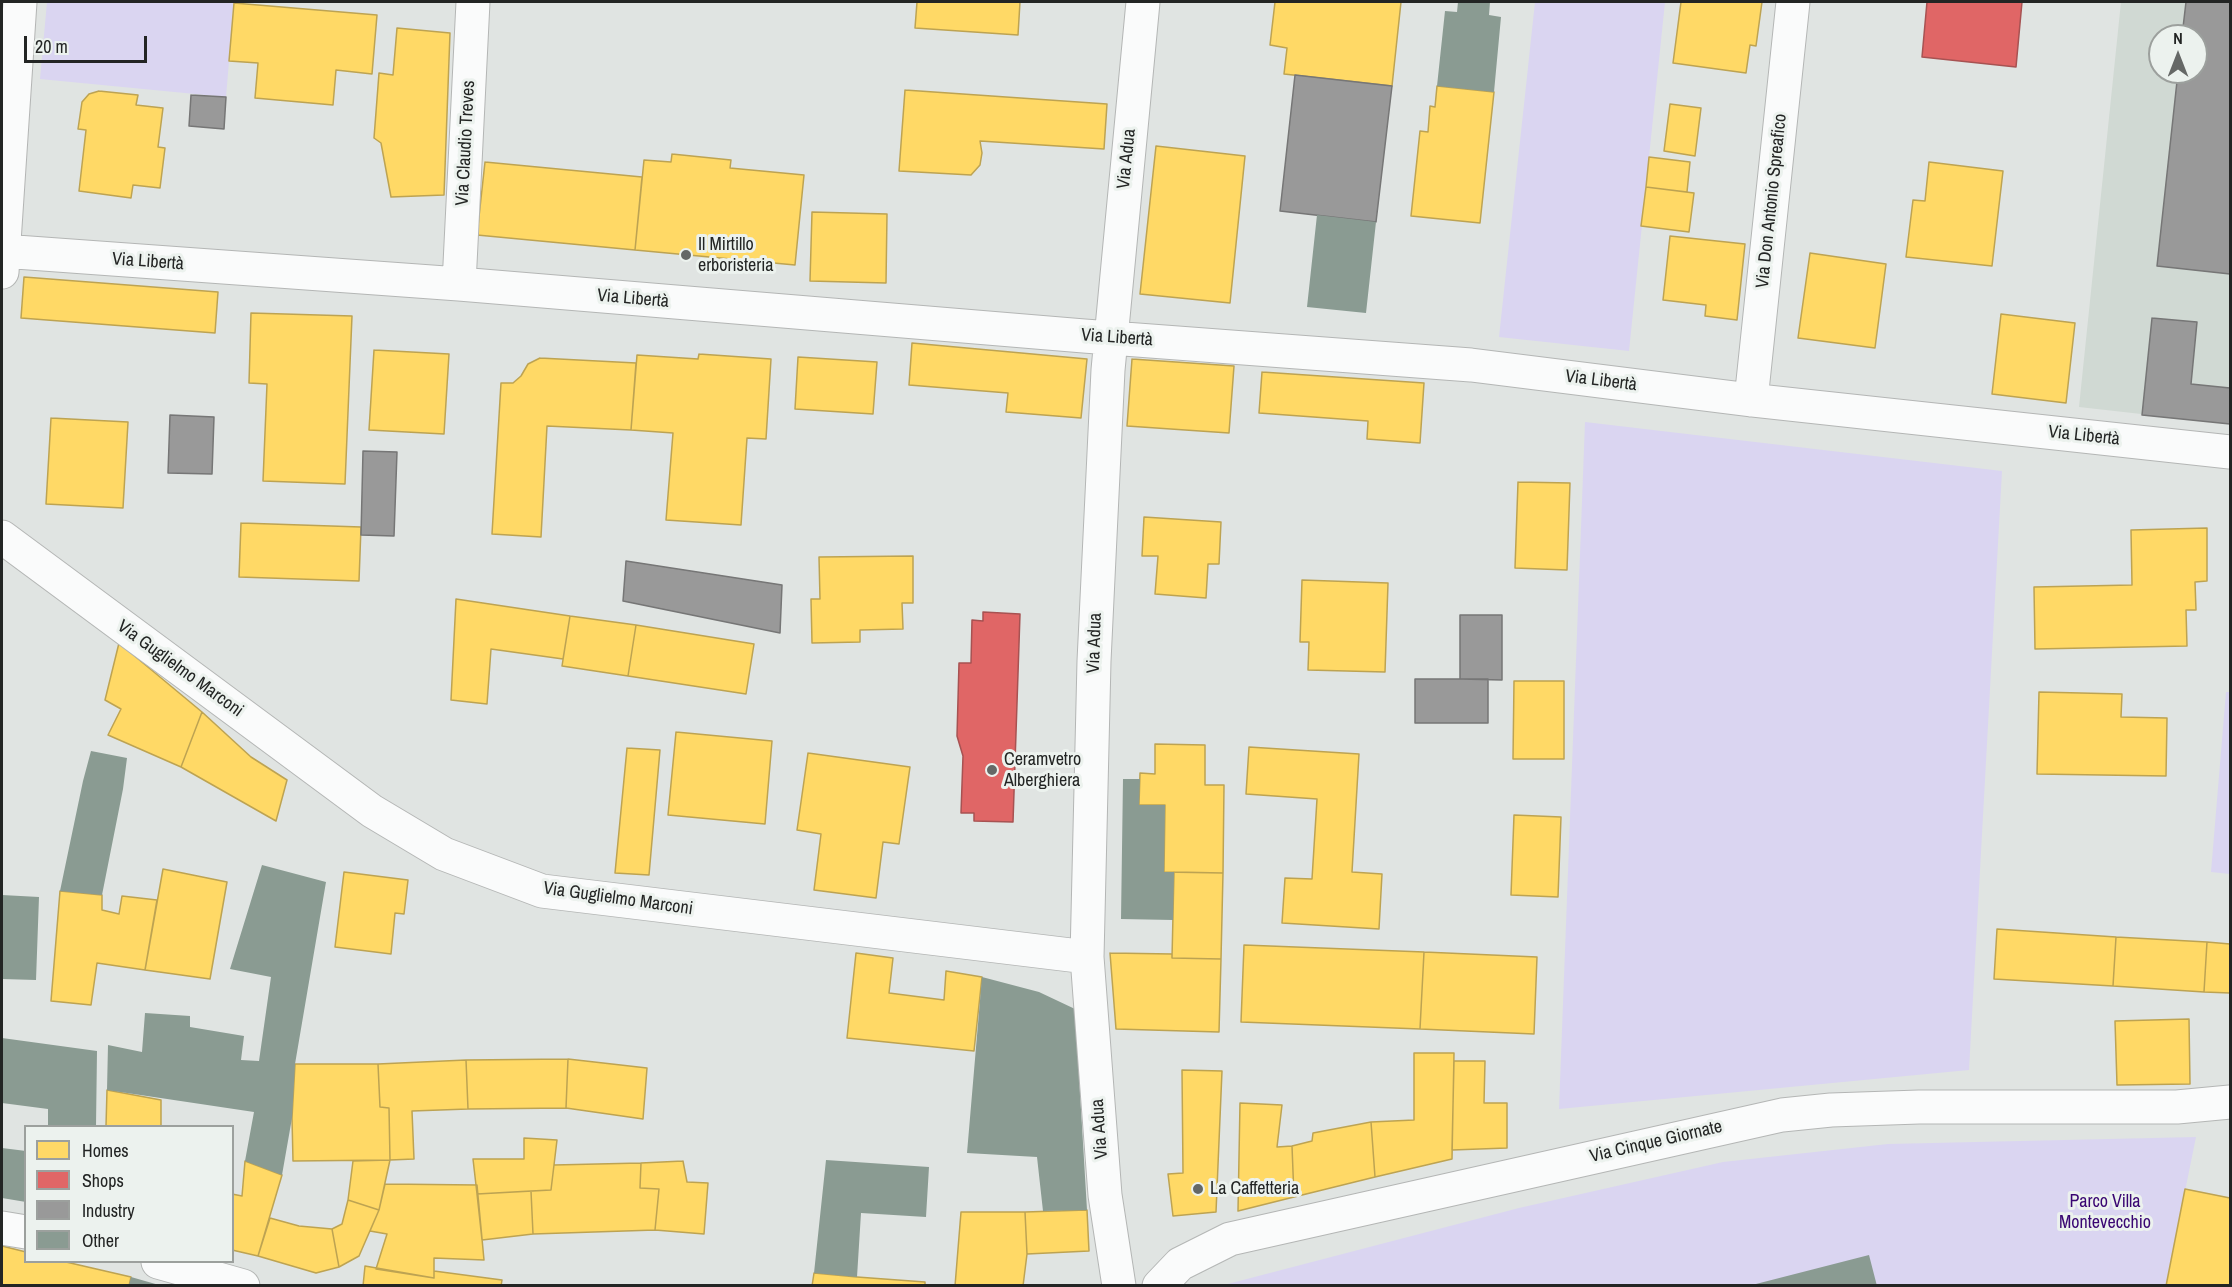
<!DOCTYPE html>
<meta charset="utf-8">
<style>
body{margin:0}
#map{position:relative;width:2232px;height:1287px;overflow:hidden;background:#e0e4e2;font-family:"Archivo Narrow",sans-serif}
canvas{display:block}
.frame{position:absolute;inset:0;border:3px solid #232524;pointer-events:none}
.legend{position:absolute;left:24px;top:1125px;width:210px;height:138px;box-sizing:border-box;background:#ecf2ee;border:2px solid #9ca09d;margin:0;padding:8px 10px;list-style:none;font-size:18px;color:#232524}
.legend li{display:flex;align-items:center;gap:12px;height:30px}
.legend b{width:30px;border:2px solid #9ca09d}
.north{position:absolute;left:2148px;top:24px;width:60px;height:60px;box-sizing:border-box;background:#ecf2ee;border:2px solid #9ca09d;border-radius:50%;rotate:0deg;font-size:16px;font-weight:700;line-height:24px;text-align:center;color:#232524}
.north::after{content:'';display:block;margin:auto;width:21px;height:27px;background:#656866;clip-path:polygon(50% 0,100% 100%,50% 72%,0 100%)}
.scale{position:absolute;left:24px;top:36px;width:123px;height:27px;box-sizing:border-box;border:3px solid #232524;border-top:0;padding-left:8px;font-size:18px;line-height:21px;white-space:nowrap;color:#232524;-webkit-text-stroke:4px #ecf2ee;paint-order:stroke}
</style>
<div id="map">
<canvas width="2232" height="1287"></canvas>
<div class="frame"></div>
<ul class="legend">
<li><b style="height:16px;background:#ffd966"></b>Homes</li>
<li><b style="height:16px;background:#e06666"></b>Shops</li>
<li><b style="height:16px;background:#999"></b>Industry</li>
<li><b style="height:16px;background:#8a9b92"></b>Other</li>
</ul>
<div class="north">N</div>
<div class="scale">20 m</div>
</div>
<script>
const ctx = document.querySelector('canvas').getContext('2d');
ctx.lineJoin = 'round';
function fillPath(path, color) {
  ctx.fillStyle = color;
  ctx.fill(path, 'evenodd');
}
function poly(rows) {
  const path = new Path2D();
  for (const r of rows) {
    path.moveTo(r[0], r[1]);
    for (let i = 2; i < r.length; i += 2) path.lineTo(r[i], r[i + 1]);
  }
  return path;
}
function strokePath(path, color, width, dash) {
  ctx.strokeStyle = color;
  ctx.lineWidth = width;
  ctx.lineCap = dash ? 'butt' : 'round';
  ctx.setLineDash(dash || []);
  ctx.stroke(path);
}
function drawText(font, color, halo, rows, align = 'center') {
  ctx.font = font + ' "Archivo Narrow",sans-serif';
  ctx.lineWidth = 6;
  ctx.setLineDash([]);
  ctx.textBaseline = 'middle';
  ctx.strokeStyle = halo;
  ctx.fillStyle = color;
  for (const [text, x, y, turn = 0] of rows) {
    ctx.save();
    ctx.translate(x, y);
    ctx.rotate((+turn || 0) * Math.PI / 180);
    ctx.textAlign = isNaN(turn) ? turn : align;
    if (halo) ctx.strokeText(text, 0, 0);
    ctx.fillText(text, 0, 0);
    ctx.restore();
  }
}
const built = poly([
 [2121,2,2230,2,2230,424,2079,407],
 [2160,36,2196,36,2196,72,2160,72]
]);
const green = poly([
 [47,2,234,2,226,97,40,79],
 [1535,2,1665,2,1629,351,1499,337],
 [1585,422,2002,471,1969,1070,1559,1109],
 [2226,692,2230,692,2230,874,2211,872],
 [2196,1137,2166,1285,1220,1286,1519,1208,1723,1162,1888,1144]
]);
const homes = poly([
 [917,2,1020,2,1018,35,915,28,917,2],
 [1275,2,1401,2,1392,86,1284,74,1287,48,1270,45,1275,2],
 [1681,2,1762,2,1756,46,1750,45,1746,73,1673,63,1681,2],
 [234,3,377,15,372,74,336,70,333,105,255,98,258,63,229,61,234,3],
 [397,28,450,33,444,195,391,197,381,143,374,138,379,73,393,75,397,28],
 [1437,86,1494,92,1480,223,1411,216,1420,131,1428,132,1430,106,1435,107,1437,86],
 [905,90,1107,104,1104,149,980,141,982,153,980,165,971,175,899,171,905,90],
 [99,91,138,95,136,105,163,108,158,147,165,148,160,188,133,185,131,198,79,191,86,130,78,129,82,102,89,94,99,91],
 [1670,104,1701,108,1695,156,1664,151,1670,104],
 [1156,146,1245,156,1230,303,1140,294,1156,146],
 [672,154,731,160,730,168,804,175,795,265,635,250,644,160,671,162,672,154],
 [1649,157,1690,162,1687,192,1646,187,1649,157],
 [485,162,642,177,635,250,477,235,485,162],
 [1929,162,2003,171,1992,266,1906,257,1913,200,1925,201,1929,162],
 [1646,187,1694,193,1689,232,1641,226,1646,187],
 [812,212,887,214,886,283,810,281,812,212],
 [1670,236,1745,244,1737,320,1705,316,1706,305,1663,300,1670,236],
 [1810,253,1886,264,1875,348,1798,338,1810,253],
 [24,277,218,292,215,333,21,318,24,277],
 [251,313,352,316,345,484,263,481,267,384,249,383,251,313],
 [2001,314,2075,323,2066,403,1992,394,2001,314],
 [912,343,1087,359,1081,418,1006,412,1008,393,909,385,912,343],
 [374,350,449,354,444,434,369,430,374,350],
 [699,354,771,359,766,439,747,438,741,525,666,520,673,433,631,430,637,355,698,359,699,354],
 [798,357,877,362,873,414,795,409,798,357],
 [540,358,636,363,631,430,547,426,541,537,492,534,501,383,513,383,521,376,528,364,540,358],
 [1132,359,1234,366,1229,433,1127,426,1132,359],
 [1262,372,1424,383,1420,443,1367,439,1368,421,1259,413,1262,372],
 [51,418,128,422,123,508,46,504,51,418],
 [1518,482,1570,483,1567,570,1515,568,1518,482],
 [1144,517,1221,522,1219,564,1208,564,1206,598,1155,594,1158,556,1142,556,1144,517],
 [241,523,361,527,359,581,239,577,241,523],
 [2207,528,2207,581,2195,582,2196,610,2186,610,2187,646,2035,649,2034,587,2132,585,2131,530,2207,528],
 [913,556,913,603,902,603,903,629,860,630,860,642,812,643,811,599,820,599,819,557,913,556],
 [1302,580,1388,583,1385,672,1308,670,1309,642,1300,642,1302,580],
 [456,599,570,616,563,659,491,649,487,704,451,700,456,599],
 [570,616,636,625,628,676,562,666,570,616],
 [636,625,754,644,746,694,628,676,636,625],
 [119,643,202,712,181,767,108,735,121,709,105,700,119,643],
 [1514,681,1564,681,1564,759,1513,759,1514,681],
 [2039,692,2122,694,2121,717,2167,718,2166,776,2037,774,2039,692],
 [202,712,251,757,287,780,276,821,181,767,202,712],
 [676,732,772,741,765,824,668,815,676,732],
 [1155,744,1205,745,1205,785,1224,785,1223,873,1164,872,1165,805,1139,805,1140,773,1155,774,1155,744],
 [1249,747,1359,754,1352,872,1382,874,1379,929,1282,923,1285,878,1312,879,1317,799,1246,794,1249,747],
 [627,748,660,750,649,875,615,873,627,748],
 [808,753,910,767,899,844,883,842,876,898,814,890,821,834,797,830,808,753],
 [1514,815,1561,817,1558,897,1511,895,1514,815],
 [163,869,227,882,210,979,145,970,163,869],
 [344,872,408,880,404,914,395,913,391,954,335,947,344,872],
 [1174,872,1223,873,1221,959,1172,958,1174,872],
 [60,891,102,895,102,910,119,914,122,896,157,900,145,970,97,963,91,1005,51,1001,60,891],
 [1997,929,2116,937,2113,986,1994,979,1997,929],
 [2116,937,2207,942,2204,992,2113,986,2116,937],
 [2207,942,2230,944,2230,993,2204,992,2207,942],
 [1244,945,1424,952,1420,1029,1241,1022,1244,945],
 [1424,952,1537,957,1534,1034,1420,1029,1424,952],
 [856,953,893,958,889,993,944,1000,946,971,982,977,974,1051,847,1038,856,953],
 [1110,953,1172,954,1172,958,1221,959,1219,1032,1116,1029,1110,953],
 [2189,1019,2190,1084,2117,1085,2115,1021,2189,1019],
 [1414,1053,1454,1053,1452,1159,1375,1177,1371,1122,1414,1120,1414,1053],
 [568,1059,647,1068,643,1119,566,1108,568,1059],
 [568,1059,566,1108,468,1109,466,1060,568,1059],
 [466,1060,468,1109,412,1111,414,1159,390,1160,389,1108,380,1107,378,1064,466,1060],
 [1454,1061,1485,1061,1484,1103,1507,1103,1507,1148,1452,1150,1454,1061],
 [295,1064,378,1064,380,1107,389,1108,390,1160,293,1161,292,1118,295,1064],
 [1182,1070,1222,1071,1216,1212,1173,1216,1168,1174,1183,1173,1182,1070],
 [107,1090,161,1100,161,1126,106,1126,107,1090],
 [1240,1103,1282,1105,1277,1147,1292,1146,1294,1197,1238,1211,1240,1103],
 [1371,1122,1375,1177,1294,1197,1292,1146,1312,1141,1313,1133,1371,1122],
 [524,1138,557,1140,551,1190,477,1194,473,1159,524,1159,524,1138],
 [390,1160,379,1210,348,1200,353,1161,390,1160],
 [245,1161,282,1175,258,1256,232,1250,232,1194,242,1196,245,1161],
 [683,1161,687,1182,708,1183,704,1234,655,1230,659,1189,640,1188,641,1163,683,1161],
 [641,1163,640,1188,659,1189,655,1230,533,1234,531,1191,551,1190,554,1165,641,1163],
 [385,1184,477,1185,484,1260,434,1258,434,1278,376,1269,387,1234,370,1231,379,1210,385,1184],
 [2185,1189,2230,1198,2230,1286,2166,1286,2185,1189],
 [531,1191,533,1234,482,1240,477,1194,531,1191],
 [348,1200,379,1210,359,1256,339,1267,332,1229,342,1224,348,1200],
 [1087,1210,1089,1251,1027,1254,1025,1212,1087,1210],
 [961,1212,1025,1212,1027,1254,1023,1286,955,1286,961,1212],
 [270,1218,299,1226,332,1229,339,1267,316,1273,258,1256,270,1218],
 [2,1246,26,1252,26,1262,66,1262,131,1277,129,1286,2,1286,2,1246],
 [365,1266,434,1278,434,1271,502,1280,501,1286,363,1286,365,1266],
 [814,1273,857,1277,925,1282,925,1286,812,1286,814,1273]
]);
const shops = poly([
 [1927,2,2022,2,2016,67,1922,57,1927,2],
 [983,612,1020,614,1013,822,974,821,974,813,961,813,963,756,957,736,959,663,971,663,972,620,983,621,983,612]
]);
const industry = poly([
 [2186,2,2230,2,2230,274,2157,266,2178,72,2196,72,2196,36,2182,36,2186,2],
 [1295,75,1392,86,1376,222,1280,211,1295,75],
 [191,95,226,97,224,129,189,126,191,95],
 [2152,318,2197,322,2191,384,2230,388,2230,424,2142,415,2152,318],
 [170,415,214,417,212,474,168,473,170,415],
 [363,451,397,452,394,536,361,535,363,451],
 [626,561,782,585,780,633,623,601,626,561],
 [1460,615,1502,615,1502,680,1460,679,1460,615],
 [1415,679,1488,679,1488,723,1415,723,1415,679]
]);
const building = poly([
 [1458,2,1490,2,1489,15,1501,17,1494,92,1437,86,1445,11,1457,12],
 [1317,215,1376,222,1366,313,1307,307],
 [91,751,127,758,123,789,102,895,60,891,83,781],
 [1123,779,1140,779,1139,805,1165,805,1164,872,1174,872,1173,920,1121,919],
 [262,865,326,882,295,1064,292,1118,282,1175,245,1161,254,1112,107,1090,108,1045,142,1052,145,1013,190,1016,190,1027,244,1036,241,1060,259,1061,271,977,230,969],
 [2,895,39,897,36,980,2,979],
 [982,977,1039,992,1075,1009,1087,1210,1043,1211,1037,1157,967,1153],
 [2,1038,97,1051,96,1126,48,1126,48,1109,2,1103],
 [2,1148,26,1151,26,1202,2,1198],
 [826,1160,929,1167,926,1217,861,1213,857,1277,814,1273],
 [1869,1255,1877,1286,1752,1286,1752,1285],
 [131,1277,159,1285,159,1286,129,1286]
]);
const minor = poly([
 [2,251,459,284,1084,336,1471,365,1751,400,2230,452],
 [2,272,20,2],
 [459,284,473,2],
 [1751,400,1793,2],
 [2,537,372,811,444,854,542,891,1087,957],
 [2,1228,26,1232],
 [158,1262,243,1286],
 [1119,1286,1105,1195,1087,957,1094,661,1108,370,1143,2],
 [1159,1286,1180,1264,1230,1239,1782,1115,1831,1110,1919,1107,2177,1107,2230,1102]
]);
const markers = [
 [686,255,6,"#656866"],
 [992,770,6,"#656866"],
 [1198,1189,6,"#656866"]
];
const streetNames = [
 ["Via Claudio Treves",466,143,-87],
 ["Via Adua",1127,159,-84],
 ["Via Don Antonio Spreafico",1772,201,-84],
 ["Via Libertà",148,262,4],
 ["Via Libertà",633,299,5],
 ["Via Libertà",1117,338,4],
 ["Via Libertà",1601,381,7],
 ["Via Libertà",2084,436,6],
 ["Via Adua",1095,643,-88],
 ["Via Guglielmo Marconi",180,669,36],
 ["Via Guglielmo Marconi",618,899,8],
 ["Via Adua",1100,1129,-94],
 ["Via Cinque Giornate",1656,1142,-13]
];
const poiNames = [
 ["Il Mirtillo",698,245],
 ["erboristeria",698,266],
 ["Ceramvetro",1004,760],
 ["Alberghiera",1004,781],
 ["La Caffetteria",1210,1189]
];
const parkNames = [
 ["Parco Villa",2105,1202],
 ["Montevecchio",2105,1223]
];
fillPath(built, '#d0d9d3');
fillPath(green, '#dad5f1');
fillPath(homes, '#ffd966');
strokePath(homes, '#bda352', 1.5);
fillPath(shops, '#e06666');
strokePath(shops, '#a75252', 1.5);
fillPath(industry, '#999');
strokePath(industry, '#767676', 1.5);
fillPath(building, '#8a9b92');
strokePath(minor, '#b4b6b5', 35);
strokePath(minor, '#fafbfb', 33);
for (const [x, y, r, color] of markers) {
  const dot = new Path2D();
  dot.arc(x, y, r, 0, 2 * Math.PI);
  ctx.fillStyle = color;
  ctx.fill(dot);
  strokePath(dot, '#ecf2ee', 2);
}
drawText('18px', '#232524', '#ecf2ee', streetNames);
drawText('18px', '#232524', '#ecf2ee', poiNames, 'left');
drawText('18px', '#390672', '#ecf2ee', parkNames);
</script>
